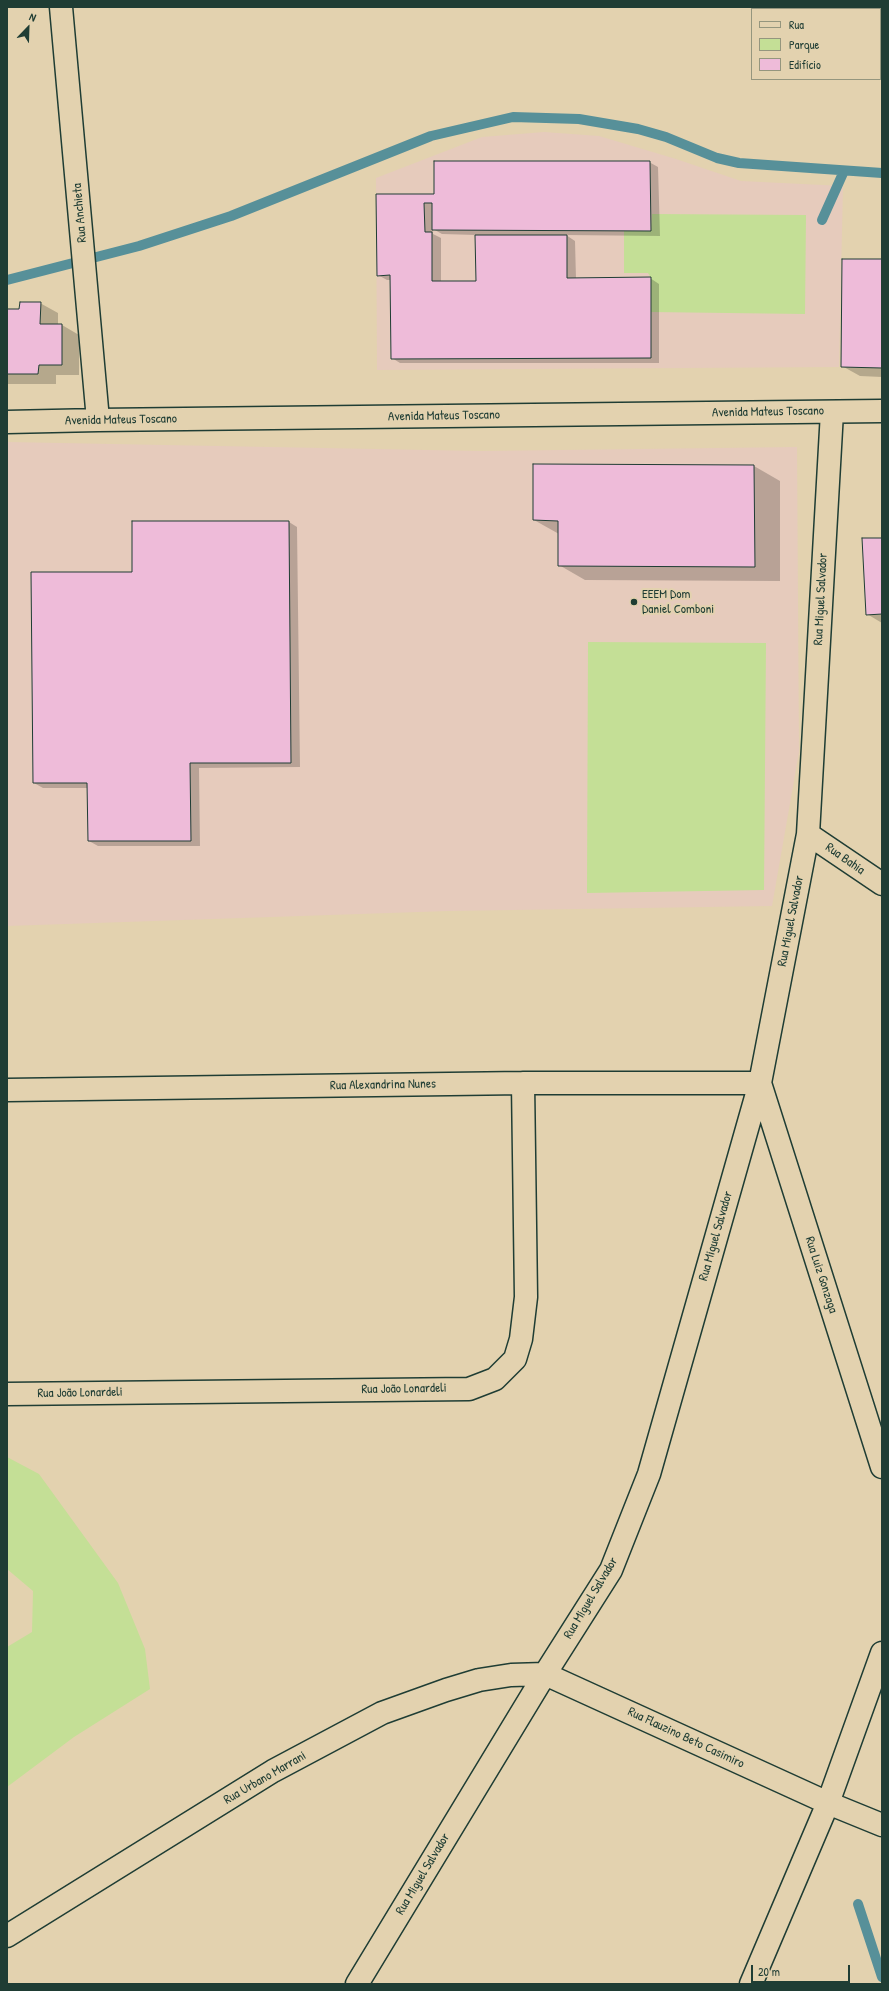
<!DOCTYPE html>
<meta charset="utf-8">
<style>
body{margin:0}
#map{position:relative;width:889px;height:1991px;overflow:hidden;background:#e3d2af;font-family:"Patrick Hand",sans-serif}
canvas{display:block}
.frame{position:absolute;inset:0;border:8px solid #1f3d34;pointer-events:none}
.legend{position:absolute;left:751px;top:8px;width:130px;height:72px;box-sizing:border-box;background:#e3d2af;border:1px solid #95967e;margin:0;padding:5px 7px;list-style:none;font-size:12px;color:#1f3d34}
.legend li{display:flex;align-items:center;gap:8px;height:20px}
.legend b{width:20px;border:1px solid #95967e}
.north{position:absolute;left:8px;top:8px;width:40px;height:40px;-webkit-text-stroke:3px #e3d2af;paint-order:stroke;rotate:23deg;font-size:11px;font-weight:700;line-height:16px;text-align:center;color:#1f3d34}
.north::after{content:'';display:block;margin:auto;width:14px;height:18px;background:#1f3d34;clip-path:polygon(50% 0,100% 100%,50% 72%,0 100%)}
.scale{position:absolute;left:751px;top:1965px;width:99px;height:18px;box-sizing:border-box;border:2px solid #1f3d34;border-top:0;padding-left:5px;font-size:12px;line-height:14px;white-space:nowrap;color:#1f3d34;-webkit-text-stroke:3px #e3d2af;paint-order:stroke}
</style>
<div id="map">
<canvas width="889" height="1991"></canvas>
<div class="frame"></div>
<ul class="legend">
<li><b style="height:5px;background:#e3d2af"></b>Rua</li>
<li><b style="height:11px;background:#c4df96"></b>Parque</li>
<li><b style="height:11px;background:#eebbd9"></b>Edifício</li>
</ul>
<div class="north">N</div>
<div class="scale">20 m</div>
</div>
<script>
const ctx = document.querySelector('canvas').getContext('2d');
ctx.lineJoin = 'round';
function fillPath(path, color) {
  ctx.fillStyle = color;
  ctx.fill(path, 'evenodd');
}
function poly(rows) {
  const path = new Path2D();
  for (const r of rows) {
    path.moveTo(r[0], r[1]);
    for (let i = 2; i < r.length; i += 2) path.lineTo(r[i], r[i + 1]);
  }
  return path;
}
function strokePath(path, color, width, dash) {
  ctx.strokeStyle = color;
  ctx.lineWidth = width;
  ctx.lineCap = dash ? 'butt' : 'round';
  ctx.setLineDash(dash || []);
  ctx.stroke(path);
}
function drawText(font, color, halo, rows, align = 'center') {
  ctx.font = font + ' "Patrick Hand",sans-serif';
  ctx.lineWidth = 4;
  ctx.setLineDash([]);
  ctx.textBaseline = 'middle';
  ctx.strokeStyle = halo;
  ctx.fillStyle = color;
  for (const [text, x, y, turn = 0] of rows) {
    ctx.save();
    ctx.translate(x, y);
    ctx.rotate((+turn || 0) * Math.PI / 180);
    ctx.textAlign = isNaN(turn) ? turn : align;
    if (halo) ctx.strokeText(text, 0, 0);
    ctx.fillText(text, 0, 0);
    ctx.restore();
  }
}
const built = poly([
 [544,132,599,136,676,159,741,181,843,186,839,367,377,370,376,178,482,137],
 [7,442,481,451,797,447,799,752,772,906,448,911,7,926]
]);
const green = poly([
 [652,214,806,215,805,314,650,312,651,278,648,273,624,273,624,231,651,231],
 [588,642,766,643,764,890,587,893],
 [7,1457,39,1474,118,1583,145,1649,150,1689,74,1737,7,1787,7,1647,32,1632,33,1591,7,1569]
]);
const shadow = poly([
 [649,162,658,167,660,236,566,235,575,241,576,279,650,278,659,284,659,363,400,363,392,358,391,280,387,280,378,275,377,195,435,195],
 [433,229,442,234,476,235,477,282,441,282,441,238,433,234],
 [882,260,882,377,860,376,842,366],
 [40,303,58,313,58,325,62,325,79,335,79,375,56,375,56,384,7,384,7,310,20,310],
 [754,466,780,481,780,581,585,580,559,565,559,534,534,520],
 [289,522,297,527,300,767,199,768,200,846,98,846,89,841,88,788,43,788,34,783,133,573],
 [882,539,882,623,867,614]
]);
const stream = poly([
 [822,220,844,171],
 [7,280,139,246,231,216,431,136,513,117,579,119,638,129,666,137,717,158,739,163,882,173],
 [858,1904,882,1977]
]);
const building = poly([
 [434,161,650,161,651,231,432,230,432,203,424,203,425,232,432,232,432,281,476,281,475,235,567,235,567,278,651,277,651,358,391,359,390,275,377,276,376,194,434,194,434,161],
 [842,259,882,259,882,368,841,367,842,259],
 [20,302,41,302,40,324,62,324,62,365,39,365,38,374,7,374,7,309,19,309,20,302],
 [533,464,754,465,755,567,558,566,558,521,533,520,533,464],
 [132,521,289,521,291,763,190,763,191,841,88,841,87,783,33,783,31,572,132,572,132,521],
 [862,538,882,538,882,614,866,615,862,538]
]);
const minor = poly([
 [61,7,98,420],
 [7,422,98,420,882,411],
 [808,834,882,884],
 [7,1090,523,1083,760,1083,882,1467],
 [7,1394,469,1389,495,1379,515,1359,521,1339,526,1297,523,1083],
 [7,1936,273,1771,382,1713,446,1690,479,1680,511,1675,545,1674,828,1803,882,1825],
 [357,1984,545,1674,611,1570,649,1474,760,1083,808,834,832,412],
 [751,1984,828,1803,882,1653]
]);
const markers = [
 [634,602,4,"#1f3d34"]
];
const streetNames = [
 ["Rua Anchieta",80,213,-95],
 ["Avenida Mateus Toscano",768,412,-1],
 ["Avenida Mateus Toscano",444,416,-1],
 ["Avenida Mateus Toscano",121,420,-1],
 ["Rua Miguel Salvador",821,599,-87],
 ["Rua Bahia",845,859,35],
 ["Rua Miguel Salvador",791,921,-79],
 ["Rua Alexandrina Nunes",383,1085,-1],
 ["Rua Miguel Salvador",716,1236,-74],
 ["Rua Luiz Gonzaga",821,1275,72],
 ["Rua João Lonardeli",404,1389,-1],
 ["Rua João Lonardeli",80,1393,-1],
 ["Rua Miguel Salvador",591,1598,-59],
 ["Rua Flauzino Beto Casimiro",686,1738,25],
 ["Rua Urbano Marrani",265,1778,-30],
 ["Rua Miguel Salvador",423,1874,-59]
];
const poiNames = [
 ["EEEM Dom",642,595],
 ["Daniel Comboni",642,610]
];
fillPath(built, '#e6cbbc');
fillPath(green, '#c4df96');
fillPath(shadow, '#0003');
strokePath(stream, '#579099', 10);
fillPath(building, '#eebbd9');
strokePath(building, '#1f3d34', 1);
strokePath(minor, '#1f3d34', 25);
strokePath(minor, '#e3d2af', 22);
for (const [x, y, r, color] of markers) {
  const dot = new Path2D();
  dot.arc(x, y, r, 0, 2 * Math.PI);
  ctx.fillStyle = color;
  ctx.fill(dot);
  strokePath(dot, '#e3d2af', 1.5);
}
drawText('13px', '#1f3d34', '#e3d2af', streetNames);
drawText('13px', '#1f3d34', '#e3d2af', poiNames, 'left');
</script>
